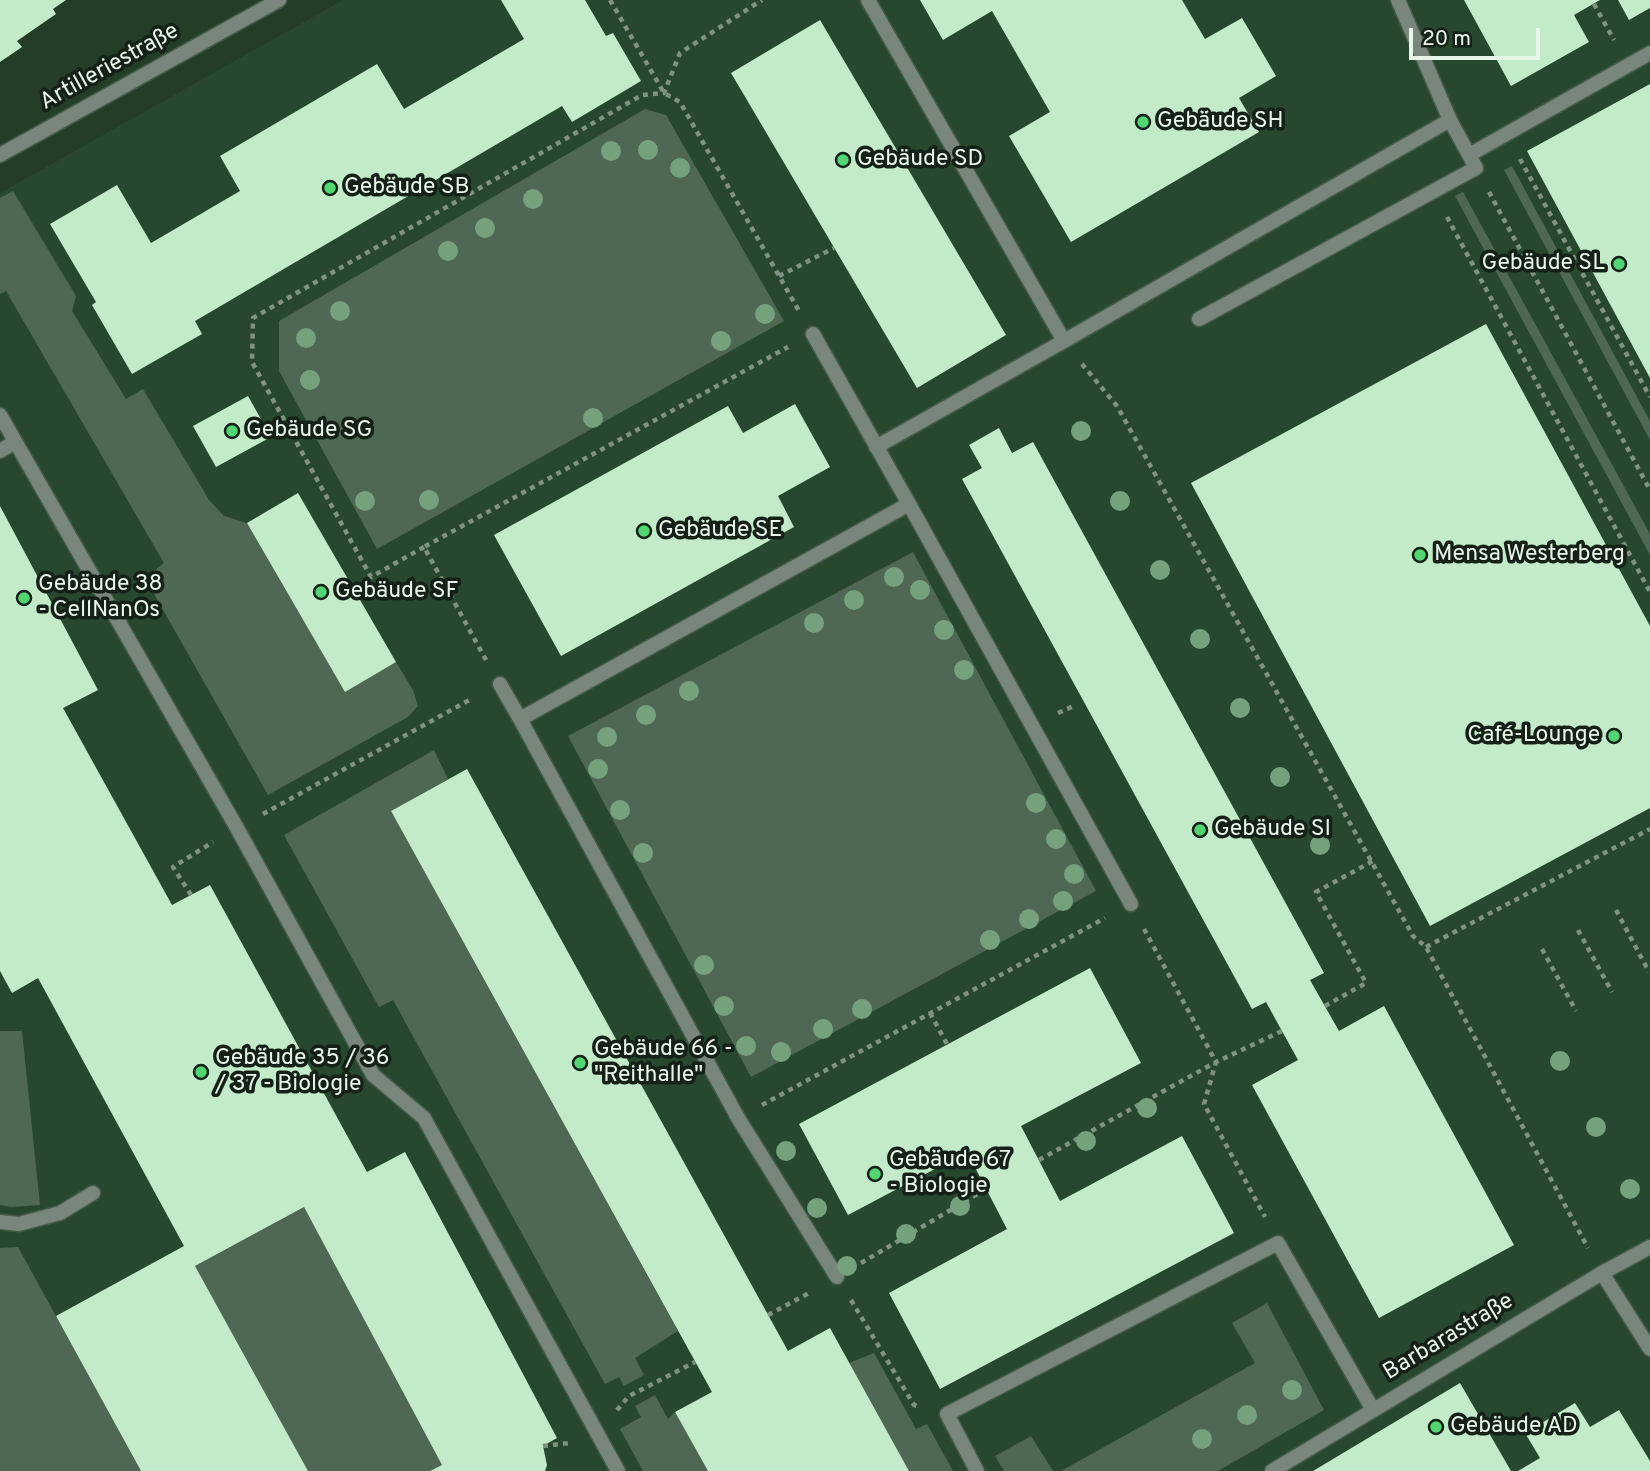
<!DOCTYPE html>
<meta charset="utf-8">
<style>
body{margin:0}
#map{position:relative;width:1650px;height:1471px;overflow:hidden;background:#233d27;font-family:Overpass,sans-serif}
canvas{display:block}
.scale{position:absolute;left:1409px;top:28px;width:131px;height:32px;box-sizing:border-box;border:4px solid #e7f6e9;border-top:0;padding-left:9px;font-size:21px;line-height:24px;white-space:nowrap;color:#e7f6e9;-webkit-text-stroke:5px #152017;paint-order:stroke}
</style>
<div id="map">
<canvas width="1650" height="1471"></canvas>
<div class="scale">20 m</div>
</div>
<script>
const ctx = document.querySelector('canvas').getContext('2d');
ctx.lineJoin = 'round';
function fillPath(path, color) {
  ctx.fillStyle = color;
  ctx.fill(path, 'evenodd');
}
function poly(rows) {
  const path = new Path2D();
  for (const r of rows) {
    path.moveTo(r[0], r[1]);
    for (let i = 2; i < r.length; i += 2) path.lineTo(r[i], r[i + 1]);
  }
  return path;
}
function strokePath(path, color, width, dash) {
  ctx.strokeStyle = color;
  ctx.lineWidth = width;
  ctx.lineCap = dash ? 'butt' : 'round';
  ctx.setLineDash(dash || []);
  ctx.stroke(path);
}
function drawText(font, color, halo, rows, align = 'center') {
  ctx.font = font + ' Overpass,sans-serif';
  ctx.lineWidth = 7;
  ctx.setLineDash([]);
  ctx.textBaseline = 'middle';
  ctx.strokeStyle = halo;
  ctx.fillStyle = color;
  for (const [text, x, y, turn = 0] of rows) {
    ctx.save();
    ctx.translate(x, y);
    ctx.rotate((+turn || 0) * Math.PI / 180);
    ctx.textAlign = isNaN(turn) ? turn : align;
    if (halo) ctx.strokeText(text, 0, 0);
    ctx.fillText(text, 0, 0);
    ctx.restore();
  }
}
const built = poly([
 [343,0,1650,0,1650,1471,0,1471,0,193]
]);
const green = poly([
 [645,109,666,115,784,321,377,549,279,371,279,321],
 [1512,166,1650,421,1650,440,1504,170],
 [13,191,76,296,72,311,126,399,143,389,209,500,224,516,247,523,345,691,396,662,413,690,418,706,408,717,268,795,145,578,164,563,6,291,0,294,0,198],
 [1463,192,1650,534,1650,555,1455,196],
 [913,552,1096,891,751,1077,568,736],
 [434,750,448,779,391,811,678,1331,635,1358,644,1375,624,1386,619,1377,605,1384,393,1000,379,1007,284,835],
 [22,1031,40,1205,11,1207,0,1205,0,1031],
 [304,1207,442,1465,430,1471,308,1471,195,1266],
 [18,1247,141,1471,0,1471,0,1248],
 [1267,1303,1324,1410,1218,1471,1061,1471,1255,1363,1232,1323],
 [874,1353,916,1429,927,1424,953,1471,909,1471,849,1363],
 [655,1395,668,1419,675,1412,708,1471,643,1471,620,1429,641,1417,635,1406],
 [1031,1436,1053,1471,1004,1471,995,1456]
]);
const building = poly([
 [0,0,66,0,53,9,56,14,17,41,22,47,0,62],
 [501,0,585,0,606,36,613,33,641,81,572,122,562,106,195,321,202,334,132,374,92,305,96,302,50,224,117,185,151,243,240,191,220,156,377,64,404,109,524,39],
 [920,0,1182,0,1205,39,1242,18,1276,76,1239,98,1259,132,1071,242,1009,136,1050,112,992,11,943,40],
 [1464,0,1600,0,1574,15,1589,42,1511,86],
 [1618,0,1650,0,1650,8,1629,20],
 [820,20,1006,335,917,388,731,73],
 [1650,84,1650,378,1527,151],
 [1486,324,1650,626,1650,808,1430,926,1191,483],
 [248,396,271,437,216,467,193,426],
 [795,404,830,467,778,496,794,527,561,656,494,535,728,406,743,433],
 [999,428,1012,453,1033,442,1324,973,1310,980,1339,1031,1384,1006,1514,1245,1379,1318,1252,1085,1298,1060,1266,1002,1252,1009,962,479,982,468,969,445],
 [298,493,396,662,345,692,247,523],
 [0,506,98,690,63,708,172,905,210,885,367,1172,405,1152,557,1438,543,1446,547,1465,545,1471,430,1471,442,1465,304,1207,195,1266,308,1471,141,1471,56,1316,184,1246,38,978,12,993,0,971],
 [467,769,788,1351,830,1328,909,1471,708,1471,675,1412,712,1392,391,811],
 [1090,968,1141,1063,1021,1126,1060,1201,1182,1136,1234,1233,940,1389,889,1293,1007,1229,967,1152,848,1215,799,1124],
 [1460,1383,1511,1471,1313,1471],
 [1575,1403,1590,1427,1619,1410,1650,1461,1650,1471,1518,1471,1540,1458,1525,1433]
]);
const path = poly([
 [610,0,664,93,680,102,799,311],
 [1594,4,1614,40],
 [1520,159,1650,397],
 [1489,192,1650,490],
 [1447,217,1650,592],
 [779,276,834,248],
 [1082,364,1117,406,1413,936,1426,947,1588,1248],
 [424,547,371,577,252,362,253,318,642,95,664,93,680,53,762,0],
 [486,660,424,547,788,347],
 [1058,713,1076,705],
 [263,814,473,698],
 [191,895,173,867,213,842],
 [1616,910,1649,972],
 [1144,929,1216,1062,1204,1104,1265,1217],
 [1578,930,1612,992],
 [1426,947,1650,829],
 [1542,949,1576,1011],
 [1325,1006,1366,983,1316,892,1373,861],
 [930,1013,947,1044],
 [762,1105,1105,918],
 [1039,1160,1216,1062,1282,1031],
 [861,1263,986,1189],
 [851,1300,914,1405,919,1407],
 [768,1315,811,1292],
 [617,1410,629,1396,695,1362],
 [543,1446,570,1443]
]);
const service = poly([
 [868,0,1064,341,1450,120],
 [1398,0,1450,120,1469,155],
 [1199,319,1476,168,1469,155,1650,53],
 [813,334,909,504,520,719,738,1118,837,1277],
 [0,415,237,828,373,1075,424,1118,618,1471],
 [876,447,1064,341],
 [0,451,15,442],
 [909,504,1131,904],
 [500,684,520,719],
 [0,1222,19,1224,60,1213,93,1193],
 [1602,1273,1650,1349],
 [977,1471,947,1414,1278,1243,1373,1410]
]);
const minor = poly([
 [0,155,279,0],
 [1272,1471,1602,1273,1650,1247]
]);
const trees = [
 [648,150],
 [611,151],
 [680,168],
 [533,199],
 [485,228],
 [448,251],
 [340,311],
 [765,314],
 [306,338],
 [721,341],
 [310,380],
 [593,418],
 [1081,431],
 [429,500],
 [365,501],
 [1120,501],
 [1160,570],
 [894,577],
 [920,590],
 [854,600],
 [814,623],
 [944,630],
 [1200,639],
 [964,670],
 [689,691],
 [1240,708],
 [646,715],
 [607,737],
 [598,769],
 [1280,777],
 [1036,803],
 [620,810],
 [1056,839],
 [1320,845],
 [643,853],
 [1074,874],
 [1063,901],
 [1029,919],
 [990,940],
 [704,965],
 [724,1006],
 [862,1009],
 [823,1029],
 [746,1046],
 [781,1052],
 [1560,1061],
 [1147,1108],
 [1596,1127],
 [1086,1141],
 [786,1151],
 [1630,1189],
 [960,1206],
 [817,1208],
 [906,1234],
 [847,1266],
 [1292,1390],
 [1247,1415],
 [1202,1439]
];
const markers = [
 [1143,122,7,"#51d673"],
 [843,160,7,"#51d673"],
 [330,188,7,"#51d673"],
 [1619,264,7,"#51d673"],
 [232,431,7,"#51d673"],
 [644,531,7,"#51d673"],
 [1420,555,7,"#51d673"],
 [321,592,7,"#51d673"],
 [24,598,7,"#51d673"],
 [1614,736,7,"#51d673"],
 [1200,830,7,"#51d673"],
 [580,1063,7,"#51d673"],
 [201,1072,7,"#51d673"],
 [875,1174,7,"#51d673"],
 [1436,1427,7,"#51d673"]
];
const streetNames = [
 ["Artilleriestraße",110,68,-29],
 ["Barbarastraße",1449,1338,-31]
];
const poiNames = [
 ["Gebäude SH",1157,122],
 ["Gebäude SD",857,160],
 ["Gebäude SB",344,188],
 ["Gebäude SL",1605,264,"right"],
 ["Gebäude SG",246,431],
 ["Gebäude SE",658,531],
 ["Mensa Westerberg",1434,555],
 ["Gebäude 38",38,585],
 ["- CellNanOs",38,611],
 ["Gebäude SF",335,592],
 ["Café-Lounge",1600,736,"right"],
 ["Gebäude SI",1214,830],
 ["Gebäude 66 -",594,1050],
 ["\"Reithalle\"",594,1076],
 ["Gebäude 35 / 36",215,1059],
 ["/ 37 - Biologie",215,1085],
 ["Gebäude 67",889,1161],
 ["- Biologie",889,1187],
 ["Gebäude AD",1450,1427]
];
fillPath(built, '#27482e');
fillPath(green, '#4f6853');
fillPath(building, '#c3ebc9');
strokePath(service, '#425b46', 17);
strokePath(minor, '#425b46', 17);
strokePath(path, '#7e9381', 4.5, [5, 5]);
strokePath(service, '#79867b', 14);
strokePath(minor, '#79867b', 14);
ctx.fillStyle = '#75a27c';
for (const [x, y] of trees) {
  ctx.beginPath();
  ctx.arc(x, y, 10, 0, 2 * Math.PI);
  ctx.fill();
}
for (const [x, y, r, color] of markers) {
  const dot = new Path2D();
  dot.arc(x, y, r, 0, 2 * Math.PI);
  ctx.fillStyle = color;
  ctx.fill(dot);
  strokePath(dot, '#152017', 2.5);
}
drawText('23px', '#e7f6e9', '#152017', streetNames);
drawText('23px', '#e7f6e9', '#152017', poiNames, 'left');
</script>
